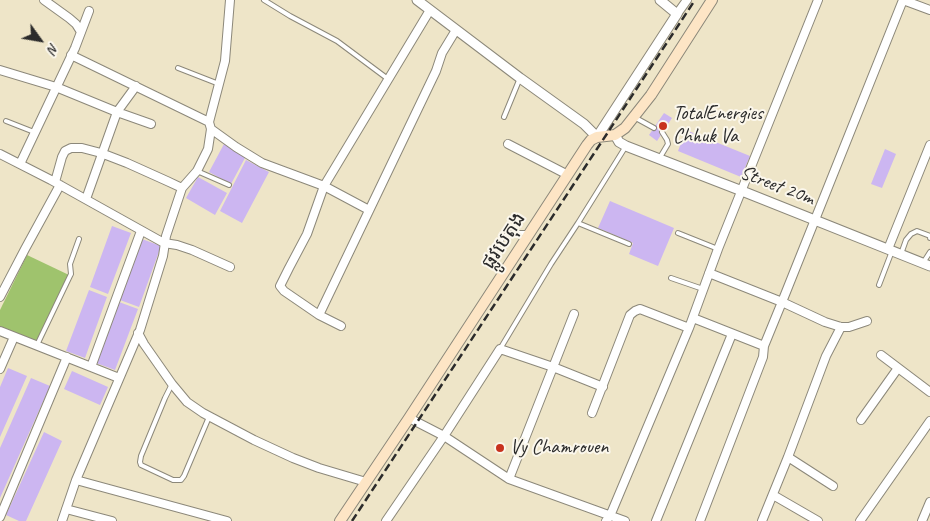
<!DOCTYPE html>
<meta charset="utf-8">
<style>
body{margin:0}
#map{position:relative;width:930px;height:521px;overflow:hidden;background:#eee5c8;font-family:Caveat,sans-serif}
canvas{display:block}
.north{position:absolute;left:15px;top:15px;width:50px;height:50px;-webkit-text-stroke:4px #fbf7ec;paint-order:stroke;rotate:122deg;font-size:14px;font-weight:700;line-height:20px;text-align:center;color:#2b2b2b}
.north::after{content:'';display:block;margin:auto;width:18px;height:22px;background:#2b2b2b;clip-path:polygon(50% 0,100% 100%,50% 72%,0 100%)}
</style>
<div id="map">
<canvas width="930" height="521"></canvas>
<div class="north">N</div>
</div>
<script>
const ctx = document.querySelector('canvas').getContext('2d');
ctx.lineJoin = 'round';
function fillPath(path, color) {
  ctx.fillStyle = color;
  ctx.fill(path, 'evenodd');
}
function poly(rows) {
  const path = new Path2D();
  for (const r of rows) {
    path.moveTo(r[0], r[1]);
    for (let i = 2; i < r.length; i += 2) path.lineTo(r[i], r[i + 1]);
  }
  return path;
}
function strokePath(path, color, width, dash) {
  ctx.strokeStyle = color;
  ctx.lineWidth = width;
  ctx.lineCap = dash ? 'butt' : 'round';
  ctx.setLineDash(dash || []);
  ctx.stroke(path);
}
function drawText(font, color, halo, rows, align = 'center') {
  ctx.font = font + ' Caveat,"Noto Sans Khmer",sans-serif';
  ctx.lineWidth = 4;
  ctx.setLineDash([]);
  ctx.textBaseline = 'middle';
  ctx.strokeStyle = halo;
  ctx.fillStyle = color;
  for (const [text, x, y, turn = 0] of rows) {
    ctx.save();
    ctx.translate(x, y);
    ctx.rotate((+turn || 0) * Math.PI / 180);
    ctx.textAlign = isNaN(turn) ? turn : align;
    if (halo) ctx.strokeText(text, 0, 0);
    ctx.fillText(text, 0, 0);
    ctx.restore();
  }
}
const green = poly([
 [27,255,69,275,36,344,0,327,0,310]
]);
const building = poly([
 [664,113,672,118,657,141,649,135],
 [686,130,750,156,741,177,678,151],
 [224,144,246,156,231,184,209,172],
 [885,149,896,154,882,188,871,184],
 [246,160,269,172,242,223,220,211],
 [198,177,227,193,215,215,186,198],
 [610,201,674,228,658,266,629,254,633,243,598,228],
 [112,226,131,233,108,294,90,287],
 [142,239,161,246,139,307,120,300],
 [89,290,107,297,85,358,66,351],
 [119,302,138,309,115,370,96,363],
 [8,368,27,376,0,437,0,387],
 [72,371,108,387,100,405,64,389],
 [31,378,50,386,0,498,0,448],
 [44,432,62,441,26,521,19,521,6,515]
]);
const service = poly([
 [264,0,290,16,337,41,388,79],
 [178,68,219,84],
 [504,117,520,78],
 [634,117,654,128],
 [6,121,34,132],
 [626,146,578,223,629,244],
 [659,159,668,144,667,140,662,132],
 [197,171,229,185],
 [678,233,718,249],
 [901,254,906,240,911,234,917,231,930,236,930,238],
 [923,263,930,252],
 [502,275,494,261,493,254,502,239,509,233,527,233],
 [671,278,703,289],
 [879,285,892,251],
 [37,345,70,276,71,274,70,264,79,239],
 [500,349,551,264,578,223],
 [172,384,165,398,141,456,140,462,141,465,173,480,181,480,184,476,209,417]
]);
const minor = poly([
 [44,0,69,18,76,24,81,32],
 [903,0,930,10],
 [677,14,687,0],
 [71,55,209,122],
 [0,70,56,87,117,112,151,124],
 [211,129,236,147,262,163,324,186,369,210],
 [508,144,568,175],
 [0,154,51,180,164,243,177,245,192,250,230,267],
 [20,164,75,48,89,11],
 [55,182,62,157,65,151,71,148,82,148,101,153,127,163,167,181,182,188],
 [86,199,117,112,136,86],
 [888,249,930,145],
 [709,273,782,302,825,322,841,327,849,327,867,321],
 [0,297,25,249,60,185],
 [319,315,436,71,442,53,456,30],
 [693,318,764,346],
 [341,326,319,315,284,291,280,286,289,268,307,234,324,186,430,10],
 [0,331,119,378],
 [138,333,144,344,172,384,187,402,203,413,254,440,293,458,319,468,366,482],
 [881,355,930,392],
 [91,367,141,231],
 [0,369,14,337],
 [592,413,630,315,635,311,640,309,689,328],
 [409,418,444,436,509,479,625,521],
 [861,420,898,368],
 [788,457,833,486],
 [509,479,574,314],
 [76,480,227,521],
 [773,495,818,521],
 [66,509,112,521],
 [0,517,67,357],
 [62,521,76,480,140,330,163,256,166,236,182,188,197,171,208,149,211,129,209,122,225,61,230,0],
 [386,521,444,436,500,349,553,367,603,387],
 [606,521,610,516,689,328,718,249,818,0],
 [656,521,732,334],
 [700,521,763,357,764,346,782,302,903,0],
 [762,521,788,457,826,356,841,327],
 [860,521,930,421],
 [922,521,930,502]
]);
const tertiary = poly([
 [417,0,520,78,584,124,597,137,677,14,660,0],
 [615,135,619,142,626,146,742,191,930,266]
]);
const secondary = poly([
 [340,521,409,418,587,145,591,140,597,137,615,135,625,128,651,95,712,0]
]);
const rail = poly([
 [352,521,695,0]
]);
const markers = [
 [663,126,5,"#c8321e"],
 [500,448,5,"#c8321e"]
];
const poiNames = [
 ["TotalEnergies",673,114],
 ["Chhuk Va",673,137],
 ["Vy Chamrouen",510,448]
];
const streetNames = [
 ["Street 20m",777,186,21],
 ["ផ្លូវបេតុង",504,241,-57]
];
fillPath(green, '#9fc36d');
fillPath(building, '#ccb6f1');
strokePath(service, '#8c887a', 6);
strokePath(minor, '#8c887a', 10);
strokePath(tertiary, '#8c887a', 11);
strokePath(secondary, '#8c887a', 12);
strokePath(service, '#fff', 4);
strokePath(minor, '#fff', 8);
strokePath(tertiary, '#fff', 9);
strokePath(secondary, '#fde5c5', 10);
strokePath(rail, '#2b2b2b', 2.5, [8, 4]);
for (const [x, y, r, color] of markers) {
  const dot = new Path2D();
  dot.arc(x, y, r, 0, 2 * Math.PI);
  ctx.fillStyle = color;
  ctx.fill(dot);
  strokePath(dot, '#fbf7ec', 2);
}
drawText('20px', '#2b2b2b', '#fbf7ec', poiNames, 'left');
drawText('20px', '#2b2b2b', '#fbf7ec', streetNames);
</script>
